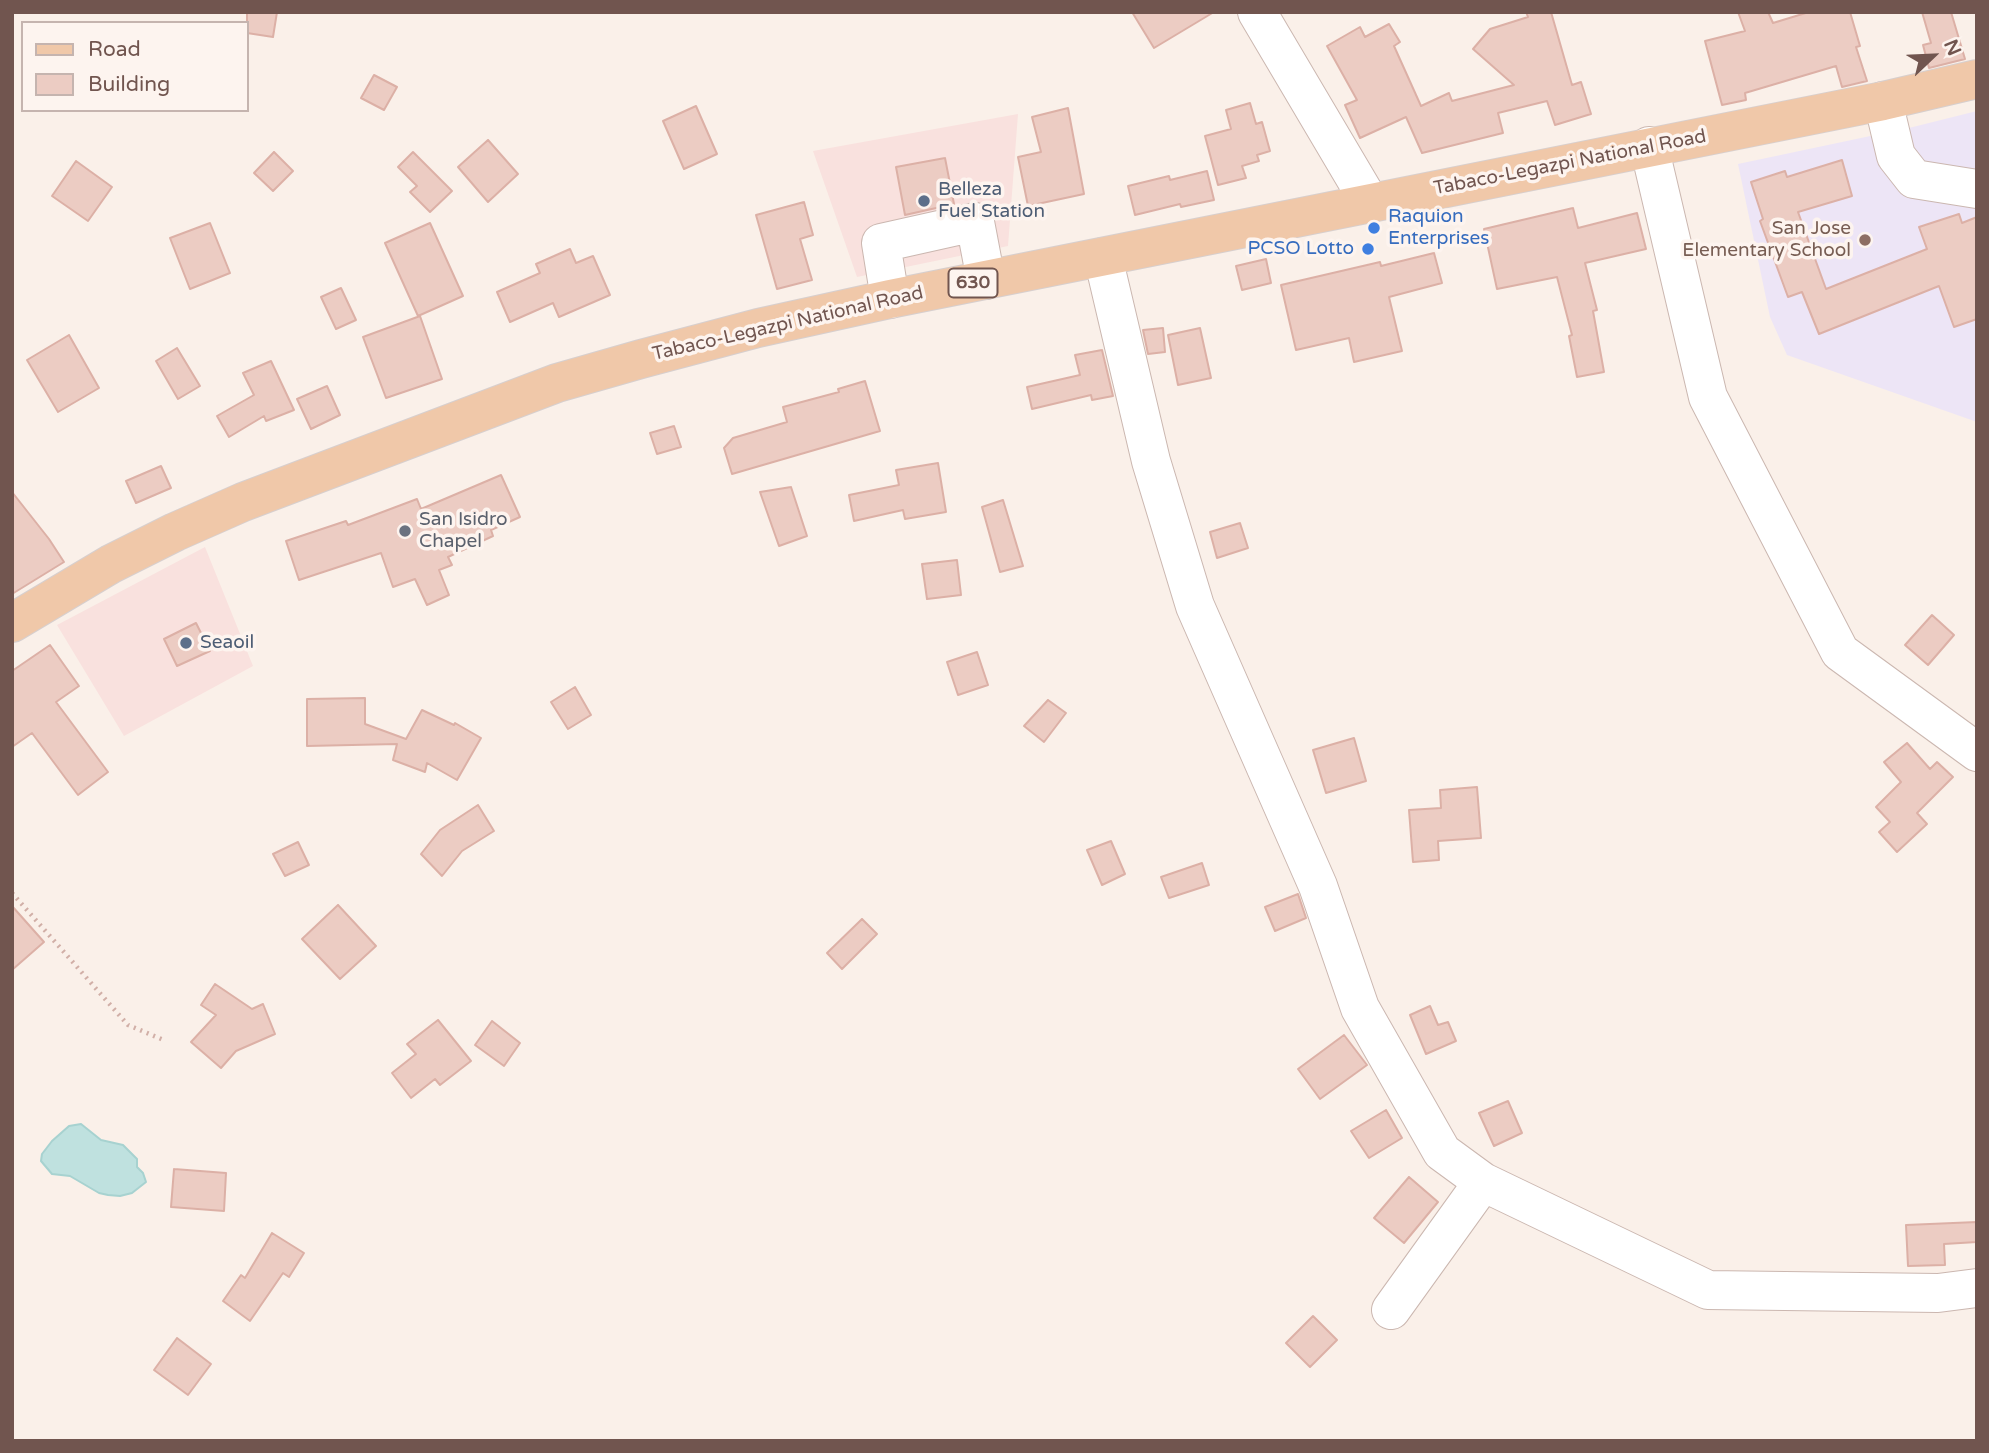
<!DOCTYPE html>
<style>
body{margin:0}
#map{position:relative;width:1989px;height:1453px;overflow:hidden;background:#faf0e9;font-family:"Varela Round",sans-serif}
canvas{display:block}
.frame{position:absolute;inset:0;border:14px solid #71554f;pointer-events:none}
.legend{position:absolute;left:21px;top:21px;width:228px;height:91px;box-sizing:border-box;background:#fdf4ef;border:2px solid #c5b4af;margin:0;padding:9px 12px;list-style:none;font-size:21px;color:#71554f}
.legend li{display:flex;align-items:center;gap:14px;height:35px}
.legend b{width:35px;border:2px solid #c5b4af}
.north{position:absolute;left:1898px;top:21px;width:70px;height:70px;-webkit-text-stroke:5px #fdf4ef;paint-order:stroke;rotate:67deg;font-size:19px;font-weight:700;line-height:28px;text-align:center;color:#71554f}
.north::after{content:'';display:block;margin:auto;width:24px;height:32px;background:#71554f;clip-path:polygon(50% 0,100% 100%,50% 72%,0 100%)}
</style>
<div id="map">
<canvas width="1989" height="1453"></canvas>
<div class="frame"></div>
<ul class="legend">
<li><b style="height:9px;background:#f0c8a9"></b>Road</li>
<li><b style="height:19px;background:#ecccc3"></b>Building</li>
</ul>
<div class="north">N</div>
</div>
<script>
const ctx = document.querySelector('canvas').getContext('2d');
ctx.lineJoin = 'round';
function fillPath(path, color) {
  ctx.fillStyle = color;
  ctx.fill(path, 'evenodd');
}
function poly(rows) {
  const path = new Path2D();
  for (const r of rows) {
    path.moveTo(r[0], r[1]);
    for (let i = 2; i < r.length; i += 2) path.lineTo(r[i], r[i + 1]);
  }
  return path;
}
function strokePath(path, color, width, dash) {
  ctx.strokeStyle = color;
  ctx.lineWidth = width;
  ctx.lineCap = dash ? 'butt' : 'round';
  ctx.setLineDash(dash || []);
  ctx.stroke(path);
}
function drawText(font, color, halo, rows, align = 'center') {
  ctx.font = font + ' "Varela Round",sans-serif';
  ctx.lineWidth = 7;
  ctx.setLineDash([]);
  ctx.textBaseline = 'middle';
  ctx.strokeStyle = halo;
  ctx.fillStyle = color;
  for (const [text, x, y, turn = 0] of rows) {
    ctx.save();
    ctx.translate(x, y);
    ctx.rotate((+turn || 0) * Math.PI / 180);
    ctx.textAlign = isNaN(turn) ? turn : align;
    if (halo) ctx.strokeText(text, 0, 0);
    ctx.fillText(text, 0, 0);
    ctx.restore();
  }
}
const commercial = poly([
 [1018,114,1008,246,857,277,813,151],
 [205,547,253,666,124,736,57,625]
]);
const education = poly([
 [1977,111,1977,422,1787,355,1770,317,1738,164,1913,127]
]);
const water = poly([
 [81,1124,101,1140,123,1145,137,1159,137,1167,143,1173,146,1182,132,1193,120,1196,108,1195,99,1193,70,1176,52,1174,41,1161,42,1154,52,1141,69,1126,81,1124]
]);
const building = poly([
 [247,12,277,12,273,37,247,33,247,12],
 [1132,12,1214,12,1154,48,1132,12],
 [1526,12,1551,12,1572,85,1581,82,1591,114,1555,125,1547,101,1498,113,1503,133,1422,153,1406,117,1360,138,1345,105,1357,100,1327,46,1360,27,1365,37,1389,24,1400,42,1394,46,1421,106,1449,93,1452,101,1514,85,1473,49,1490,29,1528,17,1526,12],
 [1738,12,1768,12,1773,23,1809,12,1850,12,1860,46,1856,47,1867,81,1842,87,1836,66,1745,93,1746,100,1722,105,1705,41,1745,31,1738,12],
 [1922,12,1951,12,1965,59,1929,68,1923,45,1931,43,1922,12],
 [374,75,397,87,384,110,361,98,374,75],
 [1250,103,1256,124,1262,122,1270,151,1257,155,1259,161,1242,166,1246,178,1218,185,1205,136,1231,129,1226,110,1250,103],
 [696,106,717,154,684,169,663,121,696,106],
 [1068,108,1084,194,1028,206,1018,157,1041,152,1032,117,1068,108],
 [488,140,518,174,488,202,458,167,488,140],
 [274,152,293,171,273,191,254,173,274,152],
 [413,152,452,191,430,212,410,192,417,186,398,167,413,152],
 [945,158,954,204,905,215,896,167,945,158],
 [1842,160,1852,196,1798,212,1826,289,1927,249,1919,227,1959,214,1962,223,1977,217,1977,319,1954,327,1939,286,1819,334,1802,292,1788,297,1760,221,1763,219,1751,182,1785,171,1787,177,1842,160],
 [76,161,112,187,88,221,52,196,76,161],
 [1207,171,1214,200,1181,207,1180,204,1135,215,1128,186,1169,176,1170,180,1207,171],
 [804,202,813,235,800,239,812,280,777,289,756,215,804,202],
 [1573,208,1578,228,1637,213,1646,249,1585,263,1597,310,1593,311,1604,372,1577,377,1569,336,1572,335,1557,277,1497,289,1484,229,1573,208],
 [210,223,230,273,190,289,170,238,210,223],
 [430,223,463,296,418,316,385,243,430,223],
 [570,249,576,263,593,256,610,295,559,317,553,303,510,322,497,292,540,273,536,264,570,249],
 [1434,253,1442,283,1389,297,1402,351,1354,362,1349,338,1296,350,1281,285,1380,262,1381,266,1434,253],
 [1266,259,1271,283,1242,290,1236,266,1266,259],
 [341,288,356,320,336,329,321,297,341,288],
 [420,316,442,379,386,398,363,337,420,316],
 [1163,328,1165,352,1148,354,1143,330,1163,328],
 [1200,328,1211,378,1178,385,1168,335,1200,328],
 [69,335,99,388,58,412,27,360,69,335],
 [177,348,200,386,178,399,156,361,177,348],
 [1102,350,1113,396,1092,400,1091,395,1032,409,1027,387,1080,375,1075,355,1102,350],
 [271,361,294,410,266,421,264,416,229,437,217,416,254,395,243,373,271,361],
 [865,381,880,431,732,474,724,448,733,438,787,422,783,407,839,392,838,389,865,381],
 [327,386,340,415,311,429,297,399,327,386],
 [674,426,681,447,657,454,650,433,674,426],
 [938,463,946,512,905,519,903,510,854,521,849,495,899,485,896,470,938,463],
 [161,466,171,488,136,503,126,481,161,466],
 [501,475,520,517,491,530,493,536,448,557,452,565,439,570,449,595,427,605,415,579,393,587,381,553,299,580,286,541,346,521,348,525,417,499,421,509,501,475],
 [791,487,807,536,779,546,760,492,791,487],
 [12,492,49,539,64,562,12,594,12,492],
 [1003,500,1023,566,1000,572,982,507,1003,500],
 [1240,523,1248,548,1217,558,1210,532,1240,523],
 [957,560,961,595,927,599,922,564,957,560],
 [1932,615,1954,635,1928,665,1905,645,1932,615],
 [196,623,210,651,177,666,164,639,196,623],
 [50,645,79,686,56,702,108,772,78,795,32,733,12,747,12,671,50,645],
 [977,652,988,685,958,695,947,662,977,652],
 [575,687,591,715,568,729,551,702,575,687],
 [365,698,365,724,406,739,422,710,454,725,455,723,481,738,457,780,427,763,425,772,393,760,397,744,307,746,307,699,365,698],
 [1048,700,1066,713,1044,742,1024,726,1048,700],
 [1354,738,1366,781,1326,793,1313,750,1354,738],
 [1907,743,1930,769,1937,762,1953,777,1917,813,1927,824,1897,852,1879,832,1890,822,1876,807,1901,782,1884,762,1907,743],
 [1477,787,1481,838,1438,841,1439,860,1413,862,1409,810,1441,808,1440,790,1477,787],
 [478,805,494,831,462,851,442,876,421,854,440,830,478,805],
 [1111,841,1125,874,1102,885,1087,850,1111,841],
 [298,842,309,865,285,876,273,854,298,842],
 [1202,863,1209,885,1169,898,1161,877,1202,863],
 [1298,894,1306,918,1275,931,1265,907,1298,894],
 [338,905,376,946,340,979,302,939,338,905],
 [12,906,44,942,12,970,12,906],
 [862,919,877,934,842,969,827,953,862,919],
 [215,984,252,1009,263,1004,275,1034,236,1051,221,1068,191,1042,216,1015,201,1005,215,984],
 [1430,1006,1438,1025,1448,1022,1456,1041,1426,1054,1410,1015,1430,1006],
 [438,1020,471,1061,440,1085,435,1079,411,1098,392,1073,416,1054,407,1044,438,1020],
 [492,1021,520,1043,504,1066,475,1045,492,1021],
 [1344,1035,1367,1065,1320,1099,1298,1069,1344,1035],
 [1508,1101,1522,1133,1494,1146,1479,1113,1508,1101],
 [1386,1110,1402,1138,1369,1158,1351,1131,1386,1110],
 [174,1169,226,1173,224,1211,171,1207,174,1169],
 [1409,1177,1438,1202,1404,1243,1374,1218,1409,1177],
 [1977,1222,1977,1242,1944,1244,1945,1265,1908,1266,1906,1225,1977,1222],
 [272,1233,304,1253,289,1277,283,1273,250,1321,223,1301,241,1275,245,1278,272,1233],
 [1313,1316,1337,1340,1310,1367,1286,1343,1313,1316],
 [177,1338,211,1364,188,1395,154,1370,177,1338]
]);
const path = poly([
 [12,893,128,1025,166,1041]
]);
const minor = poly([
 [1257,12,1370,203],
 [1883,101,1896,156,1914,179,1977,189],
 [1649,146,1708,397,1840,652,1977,752],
 [1103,257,1151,461,1195,606,1318,886,1360,1008,1442,1152,1483,1182,1391,1310],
 [890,299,881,243,975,222,986,280],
 [1483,1182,1708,1290,1938,1293,1977,1288]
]);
const major = poly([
 [12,623,111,564,175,532,243,502,557,383,641,359,758,328,890,299,1883,101,1977,79]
]);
const markers = [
 [924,201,7,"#5c6f8a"],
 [1374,228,7,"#3f7fe0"],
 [1865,240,7,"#8d6e63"],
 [1368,249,7,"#3f7fe0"],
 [405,531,7,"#6b7280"],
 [186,643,7,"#5c6f8a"]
];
const shields = [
 [973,283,49]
];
const shieldNames = [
 ["630",973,283]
];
const streetNames = [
 ["Tabaco-Legazpi National Road",1570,163,-11],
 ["Tabaco-Legazpi National Road",788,324,-13]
];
const serviceNames = [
 ["Belleza",938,190],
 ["Fuel Station",938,212],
 ["Seaoil",200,643]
];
const shopNames = [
 ["Raquion",1388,217],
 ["Enterprises",1388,239],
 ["PCSO Lotto",1354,249,"right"]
];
const educationNames = [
 ["San Jose",1851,229],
 ["Elementary School",1851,251]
];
const worshipNames = [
 ["San Isidro",419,520],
 ["Chapel",419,542]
];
fillPath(commercial, '#f9e1de');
fillPath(education, '#ede5f6');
fillPath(water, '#bfe1df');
strokePath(water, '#a7d2d0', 2);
fillPath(building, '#ecccc3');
strokePath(building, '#dcb0a6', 2);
strokePath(minor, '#cbb7b0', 40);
strokePath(major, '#d7cfce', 40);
strokePath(path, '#d1afa7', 4.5, [2, 5]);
strokePath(minor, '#fff', 38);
strokePath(major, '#f0c8a9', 38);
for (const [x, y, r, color] of markers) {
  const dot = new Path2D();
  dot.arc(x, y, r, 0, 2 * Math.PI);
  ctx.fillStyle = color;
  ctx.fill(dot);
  strokePath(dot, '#fdf4ef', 2.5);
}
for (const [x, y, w] of shields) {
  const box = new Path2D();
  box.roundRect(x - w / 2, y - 14.5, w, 29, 5);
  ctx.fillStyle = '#fdf4ef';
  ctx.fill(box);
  strokePath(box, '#71554f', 2);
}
drawText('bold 18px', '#71554f', null, shieldNames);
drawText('19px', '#71554f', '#fdf4ef', streetNames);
drawText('19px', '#4e5e75', '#fdf4ef', serviceNames, 'left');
drawText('19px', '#366cbe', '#fdf4ef', shopNames, 'left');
drawText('19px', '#785e54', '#fdf4ef', educationNames, 'right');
drawText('19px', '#5b616d', '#fdf4ef', worshipNames, 'left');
</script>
